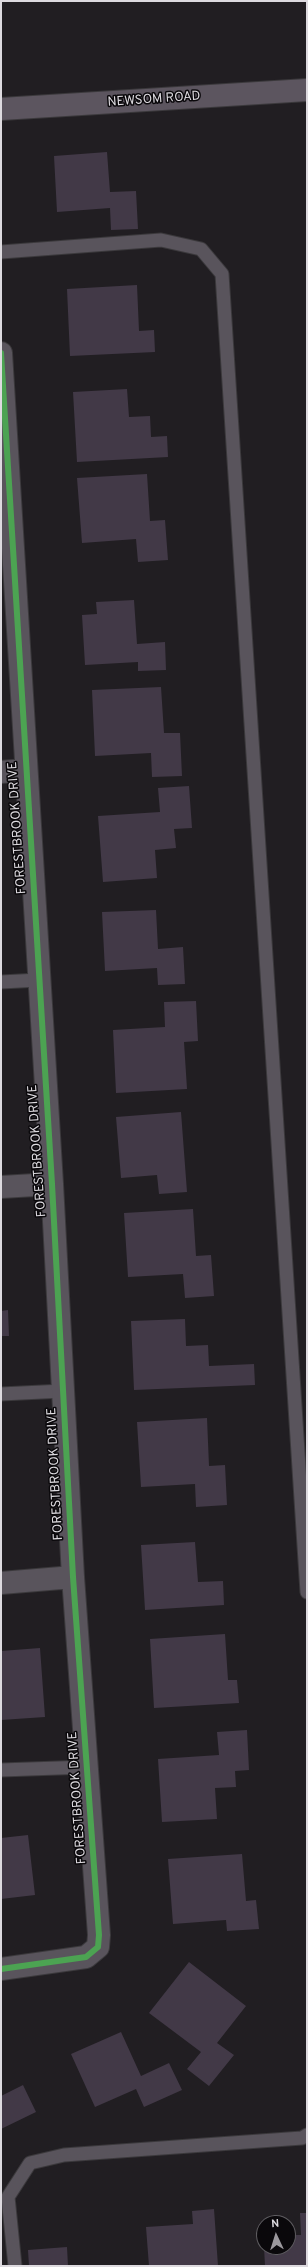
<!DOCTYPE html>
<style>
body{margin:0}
#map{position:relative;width:308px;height:2267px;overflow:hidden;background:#211e22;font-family:Overpass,sans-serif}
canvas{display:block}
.frame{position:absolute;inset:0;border:2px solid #dddadf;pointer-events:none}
.north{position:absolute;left:256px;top:2215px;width:40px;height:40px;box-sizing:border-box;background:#0a080b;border:1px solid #5e5c60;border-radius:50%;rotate:356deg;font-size:11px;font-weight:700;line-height:16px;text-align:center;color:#dddadf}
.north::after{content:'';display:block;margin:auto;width:14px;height:18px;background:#9b989d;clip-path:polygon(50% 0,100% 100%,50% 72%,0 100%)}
</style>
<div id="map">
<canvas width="308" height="2267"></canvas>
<div class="frame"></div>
<div class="north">N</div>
</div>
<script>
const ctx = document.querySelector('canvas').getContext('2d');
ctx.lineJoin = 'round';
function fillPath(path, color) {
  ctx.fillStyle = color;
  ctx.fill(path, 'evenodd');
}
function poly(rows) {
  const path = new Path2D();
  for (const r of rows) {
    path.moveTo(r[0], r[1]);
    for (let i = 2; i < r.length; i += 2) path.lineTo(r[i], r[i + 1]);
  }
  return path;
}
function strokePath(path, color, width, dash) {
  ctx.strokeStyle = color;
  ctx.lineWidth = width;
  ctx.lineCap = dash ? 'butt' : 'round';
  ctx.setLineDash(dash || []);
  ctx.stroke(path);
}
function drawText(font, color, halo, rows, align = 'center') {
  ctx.font = font + ' Overpass,sans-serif';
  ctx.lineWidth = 3;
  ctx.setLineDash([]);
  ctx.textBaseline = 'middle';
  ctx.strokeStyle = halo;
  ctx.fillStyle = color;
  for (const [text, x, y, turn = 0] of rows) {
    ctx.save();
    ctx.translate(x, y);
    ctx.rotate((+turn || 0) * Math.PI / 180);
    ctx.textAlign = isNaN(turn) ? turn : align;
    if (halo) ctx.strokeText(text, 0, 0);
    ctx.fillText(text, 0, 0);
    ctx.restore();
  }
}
const building = poly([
 [107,152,110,192,136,191,138,229,111,230,110,208,57,212,54,156],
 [137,285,139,331,154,330,155,352,70,356,67,289],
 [127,389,129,417,150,416,151,437,167,436,168,457,77,462,73,392],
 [147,474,150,521,165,520,168,560,138,562,136,539,82,543,77,478],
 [134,600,137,644,165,642,166,670,138,671,138,662,85,665,82,615,97,614,96,602],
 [161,687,164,733,180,733,182,776,152,777,151,753,95,756,92,690],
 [189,786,192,828,174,829,176,848,155,850,157,878,103,882,98,816,160,812,158,788],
 [156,910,158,949,183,947,185,984,158,985,157,968,105,971,102,912],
 [196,1001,198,1041,184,1042,187,1089,116,1093,113,1030,165,1027,164,1002],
 [181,1112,187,1192,159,1194,157,1175,121,1178,116,1117],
 [193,1209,196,1256,211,1255,214,1296,185,1298,183,1274,128,1277,124,1213],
 [8,1310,9,1336,1,1336,1,1311],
 [185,1319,186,1346,208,1345,209,1366,254,1364,255,1385,134,1390,131,1321],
 [207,1418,209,1466,225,1465,227,1505,196,1507,195,1484,141,1487,137,1422],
 [195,1542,198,1582,223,1581,224,1605,145,1610,141,1545],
 [225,1634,228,1680,237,1680,239,1703,154,1708,150,1639],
 [40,1648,45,1717,1,1720,1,1651],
 [247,1730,249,1770,235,1771,236,1787,215,1788,217,1819,162,1822,158,1759,219,1755,217,1732],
 [28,1835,35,1895,1,1899,1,1838],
 [242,1854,246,1901,256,1900,259,1929,227,1931,226,1920,173,1924,168,1859],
 [189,1962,246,2006,217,2043,234,2055,209,2086,187,2069,201,2052,149,2013],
 [121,2032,141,2076,169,2063,182,2090,144,2107,136,2089,95,2107,71,2054],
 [23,2085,36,2112,1,2129,1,2096],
 [214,2209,218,2266,149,2266,146,2227,193,2224,192,2211],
 [300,2213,307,2213,307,2266,265,2266,264,2247,288,2247,288,2235,301,2235],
 [67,2247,68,2266,29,2266,28,2250]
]);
const lane = poly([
 [1,252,161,240,201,249,222,274,307,1592],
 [1,982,39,980],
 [1,1394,63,1391],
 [1,1770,87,1767],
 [15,2266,8,2197,30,2163,64,2155,302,2138,307,2135]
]);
const street = poly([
 [1,353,52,1184,73,1577,99,1935,98,1947,86,1957,1,1969],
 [1,772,25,770],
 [1,1187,52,1184],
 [1,1583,73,1577]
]);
const secondary = poly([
 [1,109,307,90]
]);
const cycleway = poly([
 [1,353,52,1184,73,1577,99,1935,98,1947,86,1957,1,1969]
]);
const streetNames = [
 ["NEWSOM ROAD",154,100,-4],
 ["FORESTBROOK DRIVE",18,828,-94],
 ["FORESTBROOK DRIVE",38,1151,-94],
 ["FORESTBROOK DRIVE",56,1474,-93],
 ["FORESTBROOK DRIVE",78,1798,-94]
];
fillPath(building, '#423947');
strokePath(lane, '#3b393c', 15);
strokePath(street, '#3b393c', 24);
strokePath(secondary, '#3b393c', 24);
strokePath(lane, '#59545c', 13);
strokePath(street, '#59545c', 22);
strokePath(secondary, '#5c555f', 22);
strokePath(cycleway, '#4ca352', 6);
drawText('13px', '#dddadf', '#0a080b', streetNames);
</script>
